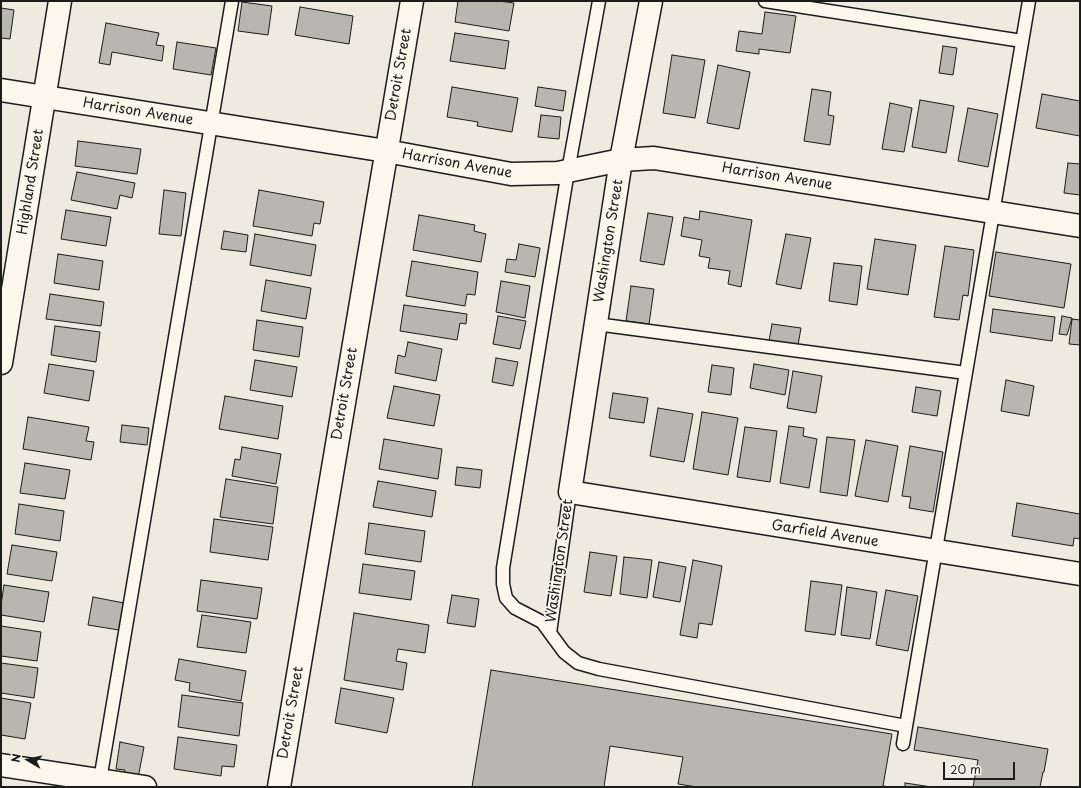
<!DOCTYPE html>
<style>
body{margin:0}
#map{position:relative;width:1081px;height:788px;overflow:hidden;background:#eeeadf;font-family:"Playpen Sans",sans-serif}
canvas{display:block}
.frame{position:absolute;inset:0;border:2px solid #1c1c1c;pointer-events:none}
.north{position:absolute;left:8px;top:740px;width:40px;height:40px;-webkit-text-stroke:3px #fbf7ec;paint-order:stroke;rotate:279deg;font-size:11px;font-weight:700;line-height:16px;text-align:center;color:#1c1c1c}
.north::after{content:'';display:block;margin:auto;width:14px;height:18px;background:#1c1c1c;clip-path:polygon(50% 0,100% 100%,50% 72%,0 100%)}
.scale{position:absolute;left:943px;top:762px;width:72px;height:18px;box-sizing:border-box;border:2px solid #1c1c1c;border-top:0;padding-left:5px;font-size:12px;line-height:14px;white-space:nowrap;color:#1c1c1c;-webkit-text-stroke:3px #fbf7ec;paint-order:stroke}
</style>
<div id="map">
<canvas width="1081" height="788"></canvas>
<div class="frame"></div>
<div class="north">N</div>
<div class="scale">20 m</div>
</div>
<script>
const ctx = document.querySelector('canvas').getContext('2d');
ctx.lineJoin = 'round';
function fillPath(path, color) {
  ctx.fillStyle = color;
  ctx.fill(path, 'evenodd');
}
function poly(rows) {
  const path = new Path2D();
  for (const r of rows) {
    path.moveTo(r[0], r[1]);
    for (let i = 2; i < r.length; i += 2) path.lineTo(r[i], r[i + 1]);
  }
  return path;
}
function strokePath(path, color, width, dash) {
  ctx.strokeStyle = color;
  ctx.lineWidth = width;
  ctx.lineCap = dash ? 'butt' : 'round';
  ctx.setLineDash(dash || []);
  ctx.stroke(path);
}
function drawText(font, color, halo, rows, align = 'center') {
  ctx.font = font + ' "Playpen Sans",sans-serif';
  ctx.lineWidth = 3.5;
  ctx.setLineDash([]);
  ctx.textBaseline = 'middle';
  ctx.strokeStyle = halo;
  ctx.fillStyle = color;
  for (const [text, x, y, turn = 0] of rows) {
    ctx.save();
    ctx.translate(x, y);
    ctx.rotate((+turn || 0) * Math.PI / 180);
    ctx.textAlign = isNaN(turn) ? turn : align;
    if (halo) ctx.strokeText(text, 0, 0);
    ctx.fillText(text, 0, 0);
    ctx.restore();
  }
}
const building = poly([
 [458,1,499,1,514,3,509,31,455,22,458,1],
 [242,2,272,6,268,35,238,31,242,2],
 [300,7,353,16,349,44,295,35,300,7],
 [1,8,14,10,10,39,1,38,1,8],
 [765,12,796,16,790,53,759,49,759,54,736,51,739,31,762,34,765,12],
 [106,23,159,33,156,45,164,46,162,61,112,52,110,65,99,63,106,23],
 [455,33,509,41,505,69,450,61,455,33],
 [177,42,216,48,211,75,173,69,177,42],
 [943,46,957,48,953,75,939,73,943,46],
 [672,55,705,60,695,118,663,113,672,55],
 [718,65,750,72,739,129,707,123,718,65],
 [452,87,518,98,512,132,477,126,478,122,447,117,452,87],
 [538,87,566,91,563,111,535,106,538,87],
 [812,89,831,92,828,115,834,116,830,145,804,141,812,89],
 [1042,94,1080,101,1080,136,1036,128,1042,94],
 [920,100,954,106,946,153,912,147,920,100],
 [890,103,912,108,904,152,882,149,890,103],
 [968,108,998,114,988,167,958,161,968,108],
 [541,115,561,117,559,139,538,137,541,115],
 [78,141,141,149,137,174,75,166,78,141],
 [1068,163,1080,164,1080,195,1064,193,1068,163],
 [77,172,135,183,132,198,120,195,117,209,71,200,77,172],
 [164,190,186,193,181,236,159,234,164,190],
 [259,190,324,202,320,224,314,223,312,236,253,226,259,190],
 [66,210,111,217,106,246,61,239,66,210],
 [700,211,752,220,741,287,728,284,730,271,708,268,710,258,699,256,702,240,681,236,684,217,699,220,700,211],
 [648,213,673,217,664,265,640,261,648,213],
 [419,215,475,225,474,231,486,234,481,262,413,250,419,215],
 [224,231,248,235,246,252,221,249,224,231],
 [255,234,316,245,311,276,250,265,255,234],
 [786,234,811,238,801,289,776,284,786,234],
 [875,239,916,245,908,295,867,289,875,239],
 [519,244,540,248,535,277,505,272,507,259,516,260,519,244],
 [945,246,974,250,968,296,963,295,959,320,934,317,945,246],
 [996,252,1071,264,1064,308,989,296,996,252],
 [58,254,103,261,99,290,54,283,58,254],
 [412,261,478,272,475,295,467,294,465,306,406,296,412,261],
 [834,263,862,266,857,305,829,301,834,263],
 [266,280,311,288,306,319,261,311,266,280],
 [501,281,530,286,525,318,496,312,501,281],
 [631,286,654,289,649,324,626,321,631,286],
 [50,294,104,302,101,326,46,319,50,294],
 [404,305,467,314,466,324,460,323,457,340,400,331,404,305],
 [993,309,1055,317,1052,341,990,332,993,309],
 [498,316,526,321,520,349,493,344,498,316],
 [1062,316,1072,318,1067,335,1059,334,1062,316],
 [1072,319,1080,320,1080,345,1069,344,1072,319],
 [257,320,303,327,299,357,253,350,257,320],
 [772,324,801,328,798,345,769,341,772,324],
 [55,326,100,332,96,362,51,355,55,326],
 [408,342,442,349,436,381,395,373,398,355,405,357,408,342],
 [496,358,518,362,513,386,492,382,496,358],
 [255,360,297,367,292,397,250,390,255,360],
 [49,364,94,371,89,401,44,393,49,364],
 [754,364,789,370,785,395,750,388,754,364],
 [712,365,734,368,731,395,708,392,712,365],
 [793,371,822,376,816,413,787,408,793,371],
 [1006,380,1034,386,1029,416,1001,411,1006,380],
 [394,386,440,395,434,426,387,418,394,386],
 [916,387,941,391,937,416,912,412,916,387],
 [613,393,648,398,644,423,609,418,613,393],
 [225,396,283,406,278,439,219,429,225,396],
 [658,408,693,414,684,462,650,456,658,408],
 [702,412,738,418,728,475,693,469,702,412],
 [28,417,89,427,86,441,94,442,91,460,23,449,28,417],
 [122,425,149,428,147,445,120,442,122,425],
 [789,426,804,428,803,436,817,439,809,488,780,483,789,426],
 [745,427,777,431,770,482,737,477,745,427],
 [827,437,855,440,847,496,820,492,827,437],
 [384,439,442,449,438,479,379,469,384,439],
 [866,440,898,446,888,502,855,496,866,440],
 [910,446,943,452,933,512,909,508,911,497,902,496,910,446],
 [242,447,281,454,276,484,232,476,235,459,240,460,242,447],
 [25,463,70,470,65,499,20,493,25,463],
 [457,467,482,470,480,488,455,485,457,467],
 [226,479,278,487,273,524,220,517,226,479],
 [378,481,436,491,432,517,373,507,378,481],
 [1017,503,1080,514,1080,539,1074,538,1073,546,1012,536,1017,503],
 [19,504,64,511,60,541,15,534,19,504],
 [214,519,273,527,268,560,210,552,214,519],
 [369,523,425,531,421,562,365,554,369,523],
 [12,545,57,552,52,581,7,574,12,545],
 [590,552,617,556,611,596,584,592,590,552],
 [624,557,652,560,647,598,620,594,624,557],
 [693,560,722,566,712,625,699,623,697,638,680,635,693,560],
 [659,562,686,567,680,602,653,597,659,562],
 [363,564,415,571,411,600,359,593,363,564],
 [201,580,262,588,257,619,197,611,201,580],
 [811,581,842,585,835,635,805,631,811,581],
 [4,585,49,592,44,622,1,615,1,605,4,585],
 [847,587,877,592,870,639,841,635,847,587],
 [886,590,918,596,908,651,876,645,886,590],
 [452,595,479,599,475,627,447,623,452,595],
 [93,597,124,603,119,630,88,625,93,597],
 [354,613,429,625,425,653,398,649,396,661,407,663,403,690,344,680,354,613],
 [202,615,251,622,246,653,197,647,202,615],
 [1,626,41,632,37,661,1,656,1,626],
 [179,659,246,671,241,701,189,691,190,683,175,680,179,659],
 [1,663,38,668,34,698,1,693,1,663],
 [491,670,892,734,883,786,890,787,697,787,678,784,683,757,610,746,604,787,472,787,491,670],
 [341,688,394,698,387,733,335,723,341,688],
 [182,695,243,703,239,736,178,727,182,695],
 [1,698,31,703,25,739,1,735,1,698],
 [918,727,1048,749,1044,772,1043,772,1040,787,973,787,978,760,914,750,918,727],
 [178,737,237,745,234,767,222,766,221,776,174,769,178,737],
 [120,742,144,747,138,778,123,775,125,770,116,769,120,742],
 [905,783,932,787,905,787,905,783]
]);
const service = poly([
 [599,1,568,171,503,568,503,584,506,598,515,608,542,622,564,652,578,663,599,669,906,726],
 [765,1,1022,41],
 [596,324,966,373],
 [550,633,570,492],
 [903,744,1029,1],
 [100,780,232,1]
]);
const minor = poly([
 [651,1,621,160,570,492,1080,574],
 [1,90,386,151,511,174,558,173,621,160,654,158,1080,226],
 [1,765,145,787],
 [279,787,412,1]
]);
const tertiary = poly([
 [1,363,60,1]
]);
const streetNames = [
 ["Detroit Street",399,75,-80],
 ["Harrison Avenue",138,112,9],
 ["Harrison Avenue",457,164,10],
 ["Harrison Avenue",777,177,9],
 ["Highland Street",31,182,-81],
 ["Washington Street",609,241,-81],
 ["Detroit Street",345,394,-80],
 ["Garfield Avenue",825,534,9],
 ["Washington Street",560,561,-82],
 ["Detroit Street",291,713,-80]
];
fillPath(building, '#b9b6af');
strokePath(building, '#1c1c1c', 1);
strokePath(service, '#1c1c1c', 15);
strokePath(minor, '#1c1c1c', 25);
strokePath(tertiary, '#1c1c1c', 25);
strokePath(service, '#fbf7ec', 12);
strokePath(minor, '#fbf7ec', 22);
strokePath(tertiary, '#fbf7ec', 22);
drawText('14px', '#1c1c1c', '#fbf7ec', streetNames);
</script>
